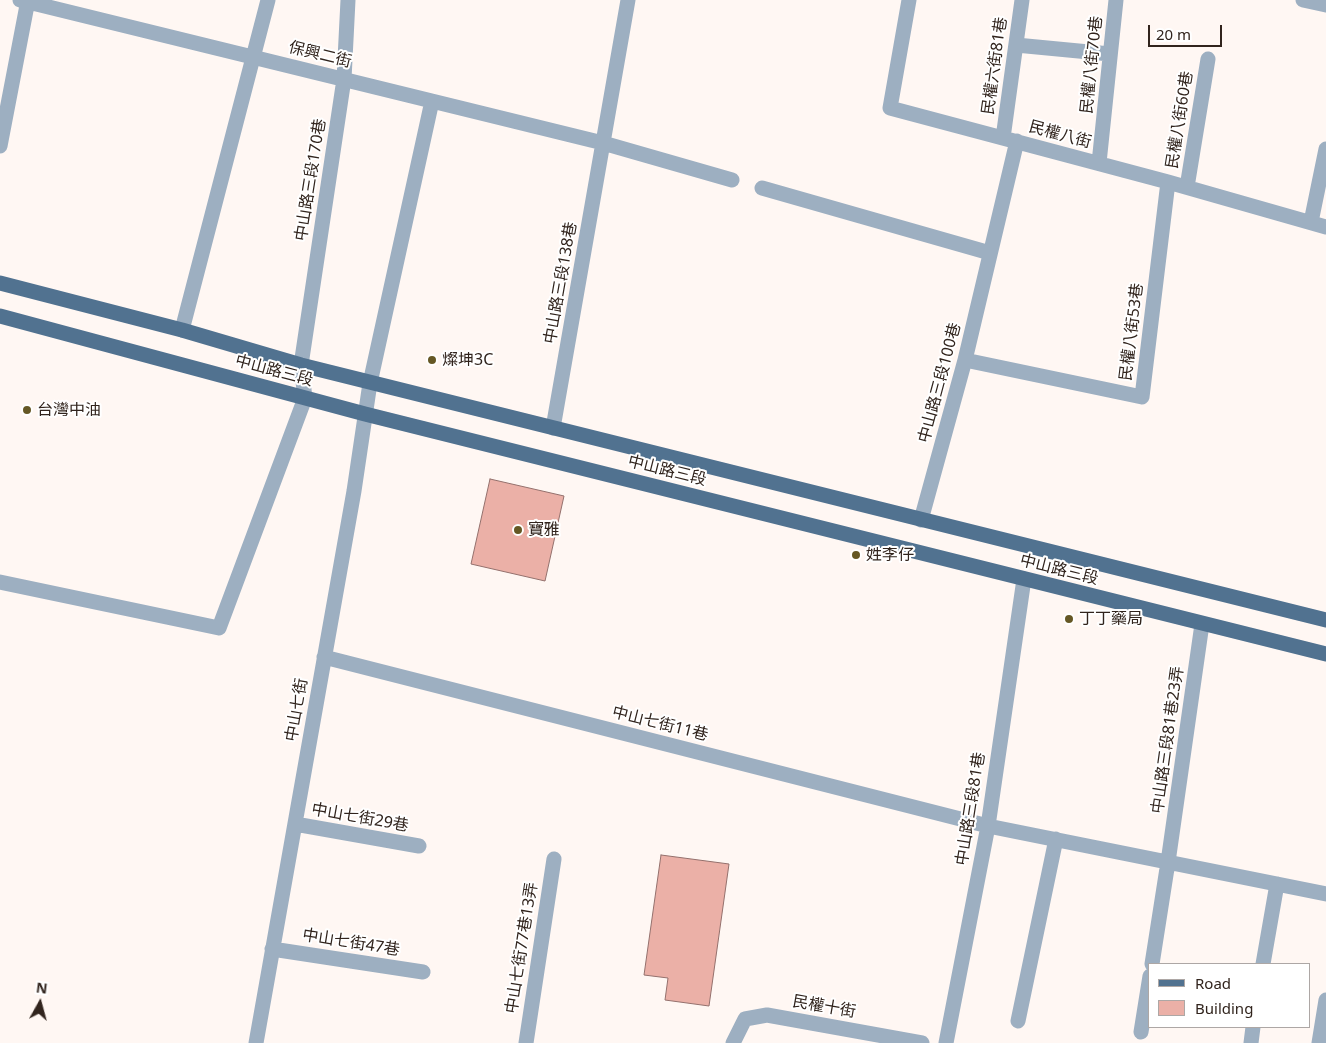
<!DOCTYPE html>
<meta charset="utf-8">
<style>
body{margin:0}
#map{position:relative;width:1326px;height:1043px;overflow:hidden;background:#fff7f3;font-family:"Noto Sans",sans-serif}
canvas{display:block}
.legend{position:absolute;left:1148px;top:963px;width:162px;height:65px;box-sizing:border-box;background:#fff;border:1px solid #ada7a5;margin:0;padding:6px 9px;list-style:none;font-size:15px;color:#31241d}
.legend li{display:flex;align-items:center;gap:10px;height:25px}
.legend b{width:25px;border:1px solid #ada7a5}
.north{position:absolute;left:15px;top:978px;width:50px;height:50px;-webkit-text-stroke:4px #fff;paint-order:stroke;rotate:7deg;font-size:14px;font-weight:700;line-height:20px;text-align:center;color:#31241d}
.north::after{content:'';display:block;margin:auto;width:18px;height:22px;background:#31241d;clip-path:polygon(50% 0,100% 100%,50% 72%,0 100%)}
.scale{position:absolute;left:1148px;top:25px;width:74px;height:22px;box-sizing:border-box;border:2px solid #31241d;border-top:0;padding-left:6px;font-size:15px;line-height:18px;white-space:nowrap;color:#31241d;-webkit-text-stroke:4px #fff;paint-order:stroke}
</style>
<div id="map">
<canvas width="1326" height="1043"></canvas>
<ul class="legend">
<li><b style="height:6px;background:#517290"></b>Road</li>
<li><b style="height:14px;background:#ebb0a7"></b>Building</li>
</ul>
<div class="north">N</div>
<div class="scale">20 m</div>
</div>
<script>
const ctx = document.querySelector('canvas').getContext('2d');
ctx.lineJoin = 'round';
function fillPath(path, color) {
  ctx.fillStyle = color;
  ctx.fill(path, 'evenodd');
}
function poly(rows) {
  const path = new Path2D();
  for (const r of rows) {
    path.moveTo(r[0], r[1]);
    for (let i = 2; i < r.length; i += 2) path.lineTo(r[i], r[i + 1]);
  }
  return path;
}
function strokePath(path, color, width, dash) {
  ctx.strokeStyle = color;
  ctx.lineWidth = width;
  ctx.lineCap = dash ? 'butt' : 'round';
  ctx.setLineDash(dash || []);
  ctx.stroke(path);
}
function drawText(font, color, halo, rows, align = 'center') {
  ctx.font = font + ' "Noto Sans","Noto Sans TC",sans-serif';
  ctx.lineWidth = 4;
  ctx.setLineDash([]);
  ctx.textBaseline = 'middle';
  ctx.strokeStyle = halo;
  ctx.fillStyle = color;
  for (const [text, x, y, turn = 0] of rows) {
    ctx.save();
    ctx.translate(x, y);
    ctx.rotate((+turn || 0) * Math.PI / 180);
    ctx.textAlign = isNaN(turn) ? turn : align;
    if (halo) ctx.strokeText(text, 0, 0);
    ctx.fillText(text, 0, 0);
    ctx.restore();
  }
}
const building = poly([
 [490,479,564,496,545,581,471,564,490,479],
 [661,855,729,864,709,1006,665,1000,668,978,644,975,661,855]
]);
const minor = poly([
 [20,0,603,143,732,180],
 [909,0,890,108,1168,182,1326,227],
 [1303,0,1326,5],
 [1016,45,1110,54],
 [1003,138,1022,0],
 [0,146,28,0],
 [1099,163,1116,0],
 [1187,187,1208,59],
 [762,188,990,253],
 [1311,222,1326,149],
 [182,330,268,0],
 [965,360,1142,397,1168,182],
 [553,428,628,0],
 [921,520,965,360,1017,141],
 [0,582,219,628,305,398,301,365,344,79,348,0],
 [324,657,988,826,1326,894],
 [295,824,419,846],
 [272,949,423,972],
 [1152,964,1168,862,1202,624],
 [1263,964,1277,884],
 [1018,1021,1056,839],
 [1141,1032,1150,976],
 [256,1043,354,491,370,383,432,101],
 [526,1043,554,859],
 [733,1043,745,1019,767,1015,922,1043],
 [946,1043,988,826,1024,579],
 [1251,1043,1253,1027],
 [1319,1043,1326,1000]
]);
const major = poly([
 [0,283,182,330,301,365,1326,620],
 [0,316,365,414,1326,654]
]);
const markers = [
 [432,360,5,"#655724"],
 [27,410,5,"#655724"],
 [518,530,5,"#655724"],
 [856,555,5,"#655724"],
 [1069,619,5,"#655724"]
];
const streetNames = [
 ["保興二街",320,55,14],
 ["民權八街70巷",1092,65,-84],
 ["民權六街81巷",995,66,-82],
 ["民權八街60巷",1180,120,-81],
 ["民權八街",1060,135,15],
 ["中山路三段170巷",311,180,-81],
 ["中山路三段138巷",561,283,-80],
 ["民權八街53巷",1132,332,-83],
 ["中山路三段",274,371,15],
 ["中山路三段100巷",940,383,-75],
 ["中山路三段",667,471,14],
 ["中山路三段",1059,570,14],
 ["中山七街",297,710,-80],
 ["中山七街11巷",660,724,14],
 ["中山路三段81巷23弄",1168,740,-82],
 ["中山路三段81巷",971,809,-81],
 ["中山七街29巷",360,818,10],
 ["中山七街47巷",351,943,9],
 ["中山七街77巷13弄",522,948,-81],
 ["民權十街",824,1007,10]
];
const poiNames = [
 ["燦坤3C",442,360],
 ["台灣中油",37,410],
 ["寶雅",528,530],
 ["姓李仔",866,555],
 ["丁丁藥局",1079,619]
];
fillPath(building, '#ebb0a7');
strokePath(building, '#94706c', 1);
strokePath(minor, '#9dafc1', 15);
strokePath(major, '#517290', 15);
for (const [x, y, r, color] of markers) {
  const dot = new Path2D();
  dot.arc(x, y, r, 0, 2 * Math.PI);
  ctx.fillStyle = color;
  ctx.fill(dot);
  strokePath(dot, '#fff', 2);
}
drawText('16px', '#31241d', '#fff', streetNames);
drawText('16px', '#31241d', '#fff', poiNames, 'left');
</script>
